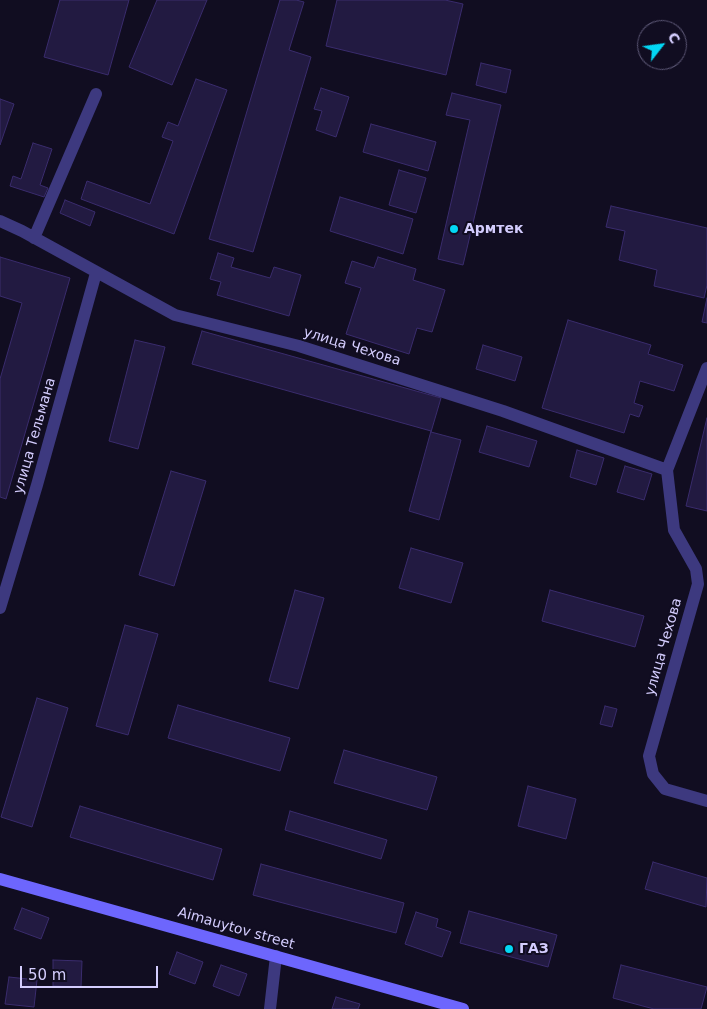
<!DOCTYPE html>
<meta charset="utf-8">
<style>
body{margin:0}
#map{position:relative;width:707px;height:1009px;overflow:hidden;background:#110d21;font-family:"DejaVu Sans",sans-serif}
canvas{display:block}
.north{position:absolute;left:637px;top:20px;width:50px;height:50px;box-sizing:border-box;background:#110d21;border:1px solid #5f5a79;border-radius:50%;rotate:60deg;font-size:14px;font-weight:700;line-height:20px;text-align:center;color:#d4cdfe}
.north::after{content:'';display:block;margin:auto;width:18px;height:22px;background:#03d7f4;clip-path:polygon(50% 0,100% 100%,50% 72%,0 100%)}
.scale{position:absolute;left:20px;top:966px;width:138px;height:22px;box-sizing:border-box;border:2px solid #d4cdfe;border-top:0;padding-left:6px;font-size:15px;line-height:18px;white-space:nowrap;color:#d4cdfe;-webkit-text-stroke:4px #110d21;paint-order:stroke}
</style>
<div id="map">
<canvas width="707" height="1009"></canvas>
<div class="north">С</div>
<div class="scale">50 m</div>
</div>
<script>
const ctx = document.querySelector('canvas').getContext('2d');
ctx.lineJoin = 'round';
function fillPath(path, color) {
  ctx.fillStyle = color;
  ctx.fill(path, 'evenodd');
}
function poly(rows) {
  const path = new Path2D();
  for (const r of rows) {
    path.moveTo(r[0], r[1]);
    for (let i = 2; i < r.length; i += 2) path.lineTo(r[i], r[i + 1]);
  }
  return path;
}
function strokePath(path, color, width, dash) {
  ctx.strokeStyle = color;
  ctx.lineWidth = width;
  ctx.lineCap = dash ? 'butt' : 'round';
  ctx.setLineDash(dash || []);
  ctx.stroke(path);
}
function drawText(font, color, halo, rows, align = 'center') {
  ctx.font = font + ' "DejaVu Sans",sans-serif';
  ctx.lineWidth = 4;
  ctx.setLineDash([]);
  ctx.textBaseline = 'middle';
  ctx.strokeStyle = halo;
  ctx.fillStyle = color;
  for (const [text, x, y, turn = 0] of rows) {
    ctx.save();
    ctx.translate(x, y);
    ctx.rotate((+turn || 0) * Math.PI / 180);
    ctx.textAlign = isNaN(turn) ? turn : align;
    if (halo) ctx.strokeText(text, 0, 0);
    ctx.fillText(text, 0, 0);
    ctx.restore();
  }
}
const building = poly([
 [60,0,129,0,108,75,44,57,60,0],
 [157,0,207,0,172,85,129,67,157,0],
 [280,0,296,0,304,2,289,50,311,57,253,252,209,239,280,0],
 [337,0,445,0,463,4,446,75,326,46,337,0],
 [481,63,511,70,506,93,476,85,481,63],
 [196,79,227,90,174,234,81,199,87,181,150,204,173,141,162,137,168,122,178,126,196,79],
 [321,88,349,97,336,137,316,130,322,111,314,109,321,88],
 [452,93,501,105,463,265,438,259,470,120,446,115,452,93],
 [0,99,14,104,0,145,0,99],
 [371,124,436,142,428,171,363,152,371,124],
 [33,143,52,149,40,185,48,188,44,197,10,186,13,176,21,179,33,143],
 [399,170,426,178,416,213,389,205,399,170],
 [340,197,413,219,403,254,330,231,340,197],
 [65,200,95,212,90,226,60,213,65,200],
 [611,206,707,228,707,285,704,298,654,286,657,270,619,260,625,231,606,227,611,206],
 [218,253,234,258,231,267,270,278,274,267,301,275,289,316,217,295,221,282,210,279,218,253],
 [0,257,70,278,6,499,0,497,0,379,22,303,0,296,0,257],
 [378,257,416,269,413,280,445,290,432,332,417,328,409,354,346,334,361,288,345,283,352,261,374,268,378,257],
 [707,298,707,323,702,322,707,298],
 [568,320,651,345,648,354,683,365,674,391,640,381,634,403,643,406,639,417,630,414,624,433,542,408,568,320],
 [202,331,441,398,431,432,461,440,439,520,409,511,431,431,192,364,202,331],
 [135,340,165,347,138,449,109,441,135,340],
 [483,345,522,357,515,381,476,369,483,345],
 [707,418,707,511,686,506,707,418],
 [487,426,537,441,529,467,479,452,487,426],
 [577,450,604,458,596,485,570,477,577,450],
 [625,466,652,474,644,500,617,492,625,466],
 [171,471,206,481,174,586,139,575,171,471],
 [411,548,463,563,451,603,399,588,411,548],
 [295,590,324,598,298,689,269,681,295,590],
 [550,590,644,616,635,647,542,621,550,590],
 [125,625,158,634,128,735,96,726,125,625],
 [37,698,68,708,32,827,1,817,37,698],
 [178,705,290,738,280,771,168,738,178,705],
 [605,706,617,709,612,727,600,724,605,706],
 [344,750,437,777,427,810,334,783,344,750],
 [528,786,576,799,566,839,518,826,528,786],
 [80,806,222,849,213,880,70,837,80,806],
 [290,811,387,840,381,859,285,830,290,811],
 [653,862,707,878,706,907,645,889,653,862],
 [261,864,404,903,396,933,253,895,261,864],
 [22,908,49,918,41,939,14,929,22,908],
 [469,911,557,935,548,967,460,943,469,911],
 [416,912,438,919,436,927,451,932,442,957,405,944,416,912],
 [177,952,203,962,195,984,169,974,177,952],
 [53,960,82,961,81,987,53,986,53,960],
 [221,965,247,974,239,996,213,986,221,965],
 [621,965,707,987,701,1009,654,1009,613,998,621,965],
 [9,977,37,980,34,1007,5,1004,9,977],
 [336,997,360,1004,358,1009,332,1009,336,997]
]);
const street = poly([
 [0,221,22,231,175,315,299,346,503,411,667,470],
 [34,238,96,94],
 [707,368,667,470,674,530,696,569,698,584,649,756,653,774,665,789,707,801],
 [0,608,37,485,96,273],
 [270,1009,276,956]
]);
const secondary = poly([
 [0,879,463,1009]
]);
const markers = [
 [454,229,5,"#03d7f4"],
 [509,949,5,"#03d7f4"]
];
const poiNames = [
 ["Армтек",464,229],
 ["ГАЗ",519,949]
];
const streetNames = [
 ["улица Чехова",352,347,17],
 ["улица Тельмана",35,436,-74],
 ["улица Чехова",664,647,-74],
 ["Aimauytov street",236,929,16]
];
fillPath(building, '#221a41');
strokePath(building, '#3a2c6d', 1);
strokePath(street, '#3d397f', 12);
strokePath(secondary, '#6d66fd', 12);
for (const [x, y, r, color] of markers) {
  const dot = new Path2D();
  dot.arc(x, y, r, 0, 2 * Math.PI);
  ctx.fillStyle = color;
  ctx.fill(dot);
  strokePath(dot, '#110d21', 2);
}
drawText('bold 14px', '#d4cdfe', '#110d21', poiNames, 'left');
drawText('14px', '#d4cdfe', '#110d21', streetNames);
</script>
